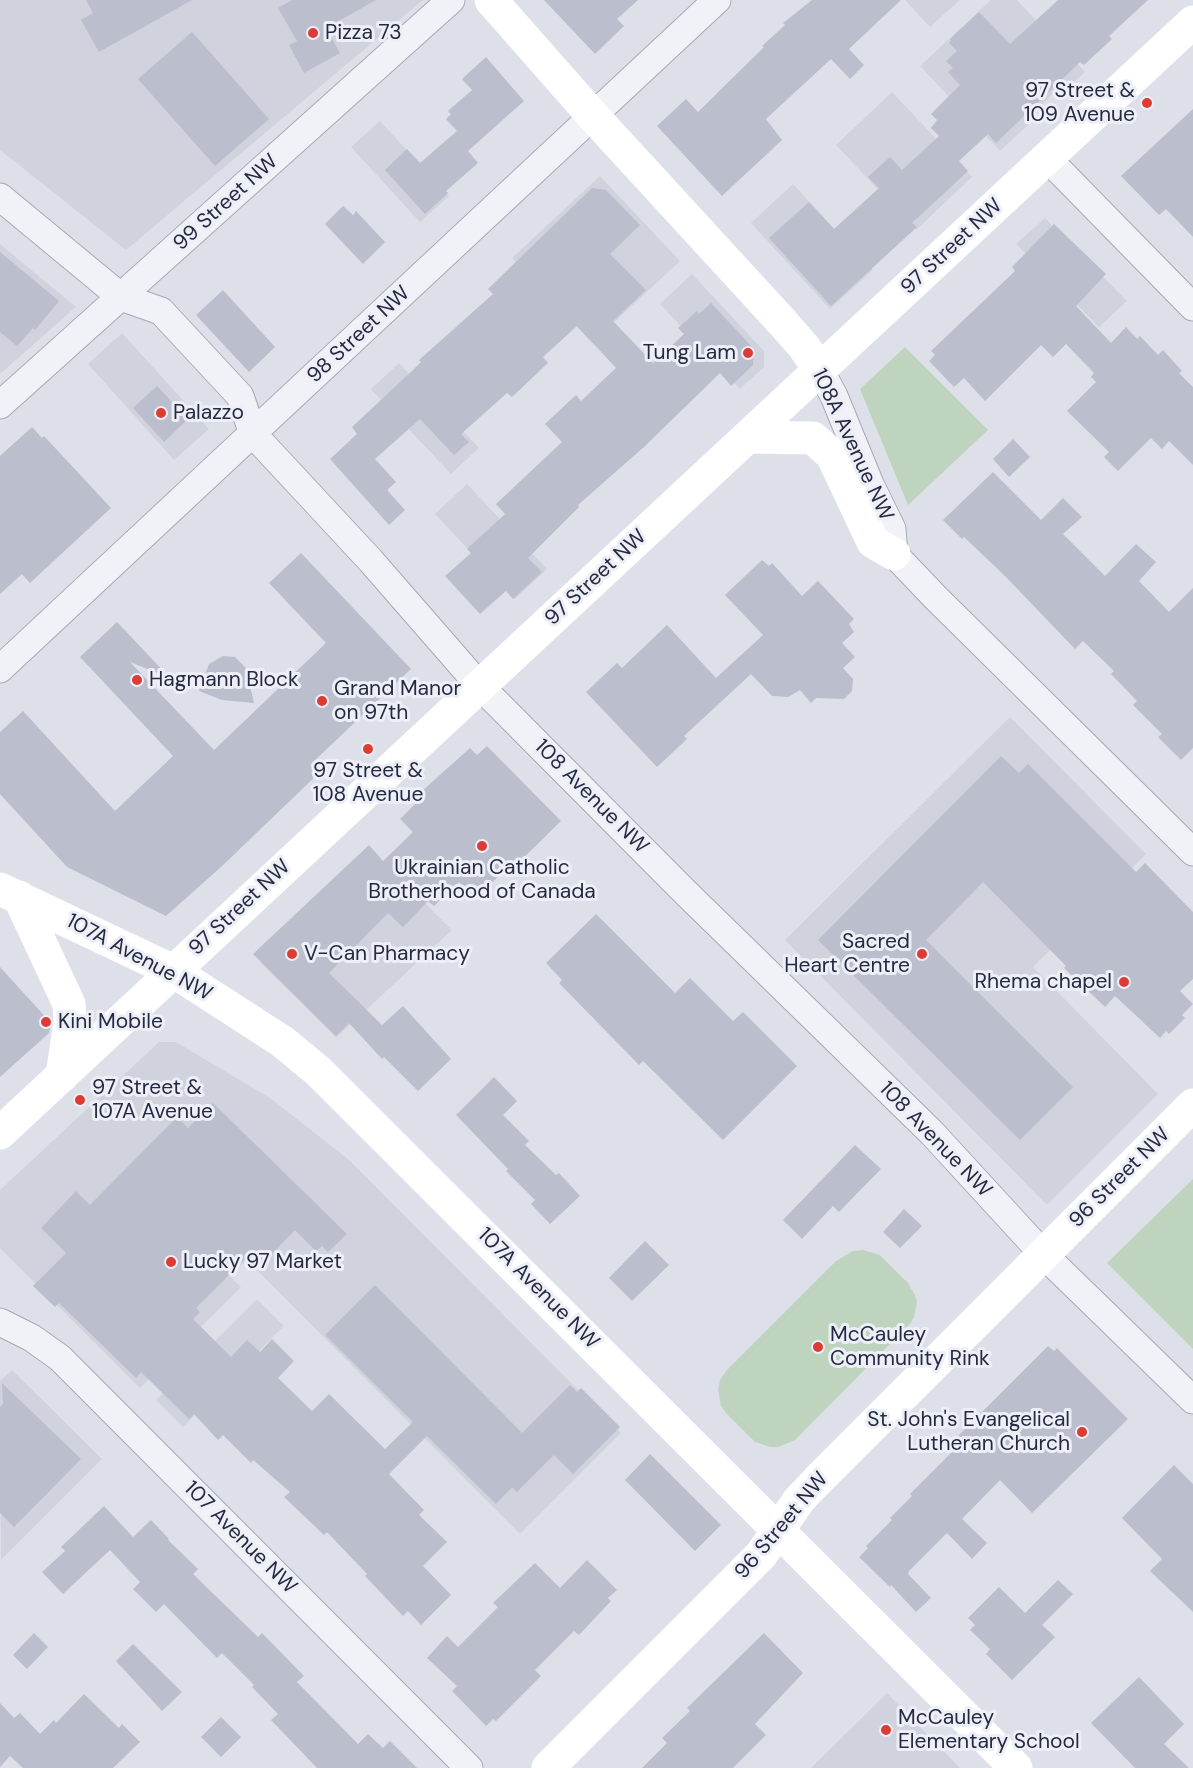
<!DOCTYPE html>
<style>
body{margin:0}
canvas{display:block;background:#dee0e9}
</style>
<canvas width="1193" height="1768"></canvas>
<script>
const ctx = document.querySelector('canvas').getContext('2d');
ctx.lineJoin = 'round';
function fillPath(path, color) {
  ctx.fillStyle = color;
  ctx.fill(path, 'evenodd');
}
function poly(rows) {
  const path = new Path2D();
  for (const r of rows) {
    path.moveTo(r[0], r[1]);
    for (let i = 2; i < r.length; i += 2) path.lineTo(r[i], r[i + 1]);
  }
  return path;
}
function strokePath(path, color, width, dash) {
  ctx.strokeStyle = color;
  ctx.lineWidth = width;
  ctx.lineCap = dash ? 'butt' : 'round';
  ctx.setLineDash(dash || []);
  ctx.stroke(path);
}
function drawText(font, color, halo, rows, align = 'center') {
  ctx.font = font + ' "DM Sans",sans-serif';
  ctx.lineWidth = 6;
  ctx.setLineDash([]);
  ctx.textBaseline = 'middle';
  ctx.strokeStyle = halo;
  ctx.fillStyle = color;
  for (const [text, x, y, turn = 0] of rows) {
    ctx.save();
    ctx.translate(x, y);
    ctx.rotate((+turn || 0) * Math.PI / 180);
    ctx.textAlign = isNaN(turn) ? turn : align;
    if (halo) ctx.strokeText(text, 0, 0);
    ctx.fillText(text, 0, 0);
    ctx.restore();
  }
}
const built = poly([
 [0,0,423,0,126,250,0,150],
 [905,0,960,0,930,27],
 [991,0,1017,0,1085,72,1057,98,1053,94,1025,120,1029,124,1000,151,920,66],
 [892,92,972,177,916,230,836,145],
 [380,121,449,196,420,222,351,147],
 [600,176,680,261,592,343,512,258],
 [793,184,873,270,830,309,751,223],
 [1045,218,1127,301,1099,327,1016,244],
 [0,244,76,307,0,374],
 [692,274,764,351,764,367,740,389,660,304],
 [122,333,209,429,174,460,88,364],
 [399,363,479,448,451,474,371,389],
 [467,484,547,569,515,599,435,514],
 [1010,717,1146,854,1033,967,1158,1094,1047,1205,785,940],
 [369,847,452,930,336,1038,261,963,261,947],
 [159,1042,176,1042,270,1098,348,1159,621,1433,520,1534,247,1260,230,1276,241,1287,140,1388,0,1248,0,1190],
 [257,1299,284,1326,183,1427,156,1400],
 [12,1370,102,1459,1,1560,0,1381],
 [887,1693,960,1768,811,1768]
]);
const green = poly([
 [905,347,988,430,908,505,860,389],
 [1193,1179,1193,1349,1107,1263],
 [863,1250,880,1255,908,1283,915,1295,917,1302,914,1317,910,1324,795,1440,778,1447,770,1447,755,1442,726,1413,721,1406,718,1390,720,1380,726,1371,836,1261,853,1251]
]);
const building = poly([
 [86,0,192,0,99,52,81,20,93,13],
 [292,0,376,0,326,28,340,53,304,73,289,45,297,41,278,8],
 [544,0,638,0,617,19,624,26,595,54],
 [812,0,901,0,849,49,864,65,850,79,831,59,766,119,782,140,722,196,657,126,686,99,698,112,764,47,762,46,785,25,783,23],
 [1058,0,1148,0,1109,36,1112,39,1084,65,1080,62,996,143,988,134,959,161,968,171,912,223,917,227,831,306,769,238,809,202,834,229,879,188,868,177,890,157,902,170,939,136,931,128,937,120,931,114,960,85,948,72,953,68,946,61,957,51,949,43,951,41,950,39,979,12,1010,44],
 [192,32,269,119,215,166,138,79],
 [486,57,524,101,468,151,478,163,446,191,448,193,425,214,385,170,407,149,420,163,457,131,446,119,451,114,448,111,472,90,462,79],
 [1193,109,1193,237,1166,209,1159,215,1121,176],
 [592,188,606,190,640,225,610,254,646,290,613,321,653,363,684,334,678,328,697,311,699,314,711,303,754,349,753,365,731,386,720,373,644,447,578,505,579,507,528,558,542,572,513,599,506,591,480,614,445,576,471,553,467,549,505,514,496,504,562,442,545,424,576,395,581,401,616,368,577,326,543,357,548,363,512,397,507,393,461,434,469,442,454,455,420,419,375,459,396,482,388,489,388,491,405,510,389,525,330,459,357,434,352,427,413,370,421,362,419,360,493,294,488,289],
 [343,206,353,215,356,211,385,242,363,264,325,224],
 [1054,224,1106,274,1076,306,1111,343,1126,327,1137,339,1140,336,1158,355,1163,350,1182,371,1179,373,1193,387,1193,465,1169,441,1162,449,1151,438,1118,471,1104,457,1109,452,1067,411,1096,382,1091,377,1094,373,1066,344,1053,357,1041,345,985,401,964,378,954,387,929,361,935,355,931,351,1015,271,1012,267],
 [0,252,59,301,35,330,33,328,17,346,0,332],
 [223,290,275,347,249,372,196,315],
 [157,386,188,419,164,442,133,408],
 [32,427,42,438,44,436,111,508,30,583,22,574,0,594,0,456],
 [1013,439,1030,457,1009,477,993,459],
 [993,472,1041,520,1063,498,1082,517,1063,534,1105,576,1136,544,1156,562,1139,581,1169,612,1193,588,1193,748,1181,760,1158,737,1162,734,1133,705,1137,701,1111,674,1114,671,1083,641,1075,649,1005,576,964,537,962,539,943,520],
 [301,553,411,669,310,765,318,774,221,867,166,916,67,867,0,794,0,732,23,711,115,811,173,756,80,657,117,622,170,678,130,662,214,750,326,643,269,583],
 [762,560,769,566,772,563,802,596,818,581,854,619,849,624,854,632,842,643,855,657,843,668,853,679,852,691,844,699,816,698,811,703,800,690,788,697,772,696,751,674,684,736,687,739,657,767,586,692,617,663,622,668,667,625,716,678,763,635,725,595],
 [223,656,235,657,246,668,254,703,222,700,199,691,209,664],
 [487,746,561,821,506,875,503,872,475,899,459,882,434,906,428,901,403,927,388,913,329,973,382,1025,403,1006,451,1059,418,1091,384,1057,382,1059,349,1023,336,1036,253,954,369,845,383,861,413,832,400,819,425,794,422,791,470,748,477,755],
 [1001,756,1019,773,1028,764,1136,872,1145,863,1193,912,1193,979,1180,991,1193,1004,1182,1015,1185,1018,1169,1034,1166,1031,1160,1038,1115,996,1105,1007,1064,968,1066,966,983,882,926,940,1073,1087,1020,1140,818,940],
 [596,914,675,993,690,978,733,1021,743,1012,797,1066,723,1140,643,1061,639,1065,559,983,562,980,546,963],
 [0,967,51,1023,49,1033,0,1077],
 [494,1077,517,1101,503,1115,529,1141,525,1145,556,1175,559,1173,580,1196,550,1224,531,1204,535,1200,506,1171,508,1169,456,1115],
 [213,1103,347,1234,328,1252,322,1246,316,1251,295,1230,260,1266,249,1255,196,1308,200,1312,193,1319,231,1357,247,1340,260,1352,272,1339,294,1361,278,1378,312,1411,329,1394,385,1449,413,1422,325,1335,375,1285,522,1433,570,1385,577,1392,581,1388,620,1427,573,1474,554,1455,517,1492,512,1487,496,1504,427,1436,389,1474,424,1510,419,1515,447,1542,423,1566,451,1595,421,1625,408,1611,403,1616,365,1576,367,1574,327,1532,324,1535,284,1497,290,1492,253,1460,251,1463,223,1435,218,1440,194,1414,189,1419,141,1372,136,1378,59,1303,55,1307,33,1286,66,1253,41,1228,76,1191,90,1205,177,1117,188,1128],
 [855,1145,881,1169,839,1212,833,1206,802,1239,783,1220],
 [904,1209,922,1226,900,1248,883,1232],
 [645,1241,669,1265,632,1301,609,1278],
 [1048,1346,1054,1351,1057,1348,1128,1419,1032,1513,1000,1480,962,1519,987,1543,972,1559,947,1533,909,1571,908,1574,931,1598,916,1612,891,1585,890,1587,859,1557,868,1548,866,1546,892,1520,890,1518,912,1496,910,1494,962,1442,957,1437],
 [2,1383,81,1459,14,1527,0,1513,0,1407,3,1404],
 [650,1454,721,1525,695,1551,625,1480],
 [1174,1465,1193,1484,1193,1612,1150,1571,1162,1559,1122,1518],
 [104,1506,133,1537,151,1520,169,1539,168,1540,198,1569,193,1574,258,1637,262,1633,304,1676,297,1682,358,1744,368,1734,383,1748,390,1741,417,1768,317,1768,271,1720,278,1714,252,1687,254,1685,222,1653,217,1658,164,1604,156,1612,133,1589,140,1582,110,1550,63,1594,42,1572,65,1551,61,1547],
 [587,1560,617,1590,608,1598,611,1601,579,1635,574,1631,535,1670,541,1676,496,1721,493,1719,486,1726,452,1691,457,1686,427,1658,447,1636,458,1647,498,1607,493,1603,535,1563,560,1588],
 [1058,1580,1073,1594,1042,1625,1055,1637,1012,1680,986,1654,990,1649,970,1630,975,1625,968,1618,999,1587,1025,1613],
 [34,1633,48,1647,27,1669,13,1655],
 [764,1633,803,1673,755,1724,766,1735,733,1768,642,1768,667,1743,662,1738,690,1711,687,1708],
 [133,1644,182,1692,162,1711,116,1661],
 [1139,1677,1184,1724,1164,1744,1189,1768,1135,1768,1091,1723],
 [84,1694,119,1728,122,1724,140,1742,113,1768,23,1768,10,1756,0,1767,0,1703,14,1718,20,1713,40,1734,54,1720,56,1723],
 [221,1717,241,1737,221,1757,201,1737]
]);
const street = poly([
 [1047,158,1193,307],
 [0,197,121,297,161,311,240,396,253,434,371,561,479,685,684,891,932,1133,1044,1255,1193,1400],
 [820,370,834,396,870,484,892,529,894,554,935,597,1193,852],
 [0,405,451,0],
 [0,669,717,0],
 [0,1322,32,1338,60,1358,469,1768]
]);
const secondary = poly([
 [491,0,593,116,784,324,804,347,820,370],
 [750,437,813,438,832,455,873,542,894,554],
 [0,889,173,971,283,1042,318,1071,1016,1768],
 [19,897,69,1004,70,1021,62,1076],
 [0,1133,1193,22],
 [548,1768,761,1555,799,1500,817,1481,1193,1105]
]);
const markers = [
 [313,33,6,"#dd3c34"],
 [1147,103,6,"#dd3c34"],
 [748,353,6,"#dd3c34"],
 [161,413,6,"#dd3c34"],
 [137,680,6,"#dd3c34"],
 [322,701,6,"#dd3c34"],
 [368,749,6,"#dd3c34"],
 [482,846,6,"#dd3c34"],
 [292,954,6,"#dd3c34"],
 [922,954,6,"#dd3c34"],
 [1124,982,6,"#dd3c34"],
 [46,1022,6,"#dd3c34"],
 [80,1100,6,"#dd3c34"],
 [171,1262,6,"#dd3c34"],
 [818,1347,6,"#dd3c34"],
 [1082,1432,6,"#dd3c34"],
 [886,1730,6,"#dd3c34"]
];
const poiNames = [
 ["Pizza 73",325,33],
 ["97 Street &",1135,91,"right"],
 ["109 Avenue",1135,115,"right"],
 ["Tung Lam",736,353,"right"],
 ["Palazzo",173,413],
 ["Hagmann Block",149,680],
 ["Grand Manor",334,689],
 ["on 97th",334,713],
 ["97 Street &",368,771,"center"],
 ["108 Avenue",368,795,"center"],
 ["Ukrainian Catholic",482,868,"center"],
 ["Brotherhood of Canada",482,892,"center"],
 ["Sacred",910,942,"right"],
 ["Heart Centre",910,966,"right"],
 ["V-Can Pharmacy",304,954],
 ["Rhema chapel",1112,982,"right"],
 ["Kini Mobile",58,1022],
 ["97 Street &",92,1088],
 ["107A Avenue",92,1112],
 ["Lucky 97 Market",183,1262],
 ["McCauley",830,1335],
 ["Community Rink",830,1359],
 ["St. John's Evangelical",1070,1420,"right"],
 ["Lutheran Church",1070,1444,"right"],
 ["McCauley",898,1718],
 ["Elementary School",898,1742]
];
const streetNames = [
 ["99 Street NW",226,203,-42],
 ["97 Street NW",952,247,-43],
 ["98 Street NW",359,335,-43],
 ["108A Avenue NW",852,445,65],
 ["97 Street NW",596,578,-43],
 ["108 Avenue NW",591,797,45],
 ["97 Street NW",240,908,-43],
 ["107A Avenue NW",139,958,28],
 ["108 Avenue NW",935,1140,46],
 ["96 Street NW",1120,1178,-45],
 ["107A Avenue NW",538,1289,45],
 ["96 Street NW",782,1526,-50],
 ["107 Avenue NW",240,1538,45]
];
fillPath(built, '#d0d2de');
fillPath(green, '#bfd4be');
fillPath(building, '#babecd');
strokePath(street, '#a6a9b7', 29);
strokePath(street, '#f1f2f7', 27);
strokePath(secondary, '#fff', 33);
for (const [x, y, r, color] of markers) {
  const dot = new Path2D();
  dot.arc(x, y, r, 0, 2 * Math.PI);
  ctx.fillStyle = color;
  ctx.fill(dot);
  strokePath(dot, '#edeff7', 2);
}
drawText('21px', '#252a42', '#edeff7', poiNames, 'left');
drawText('21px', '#252a42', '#edeff7', streetNames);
</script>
